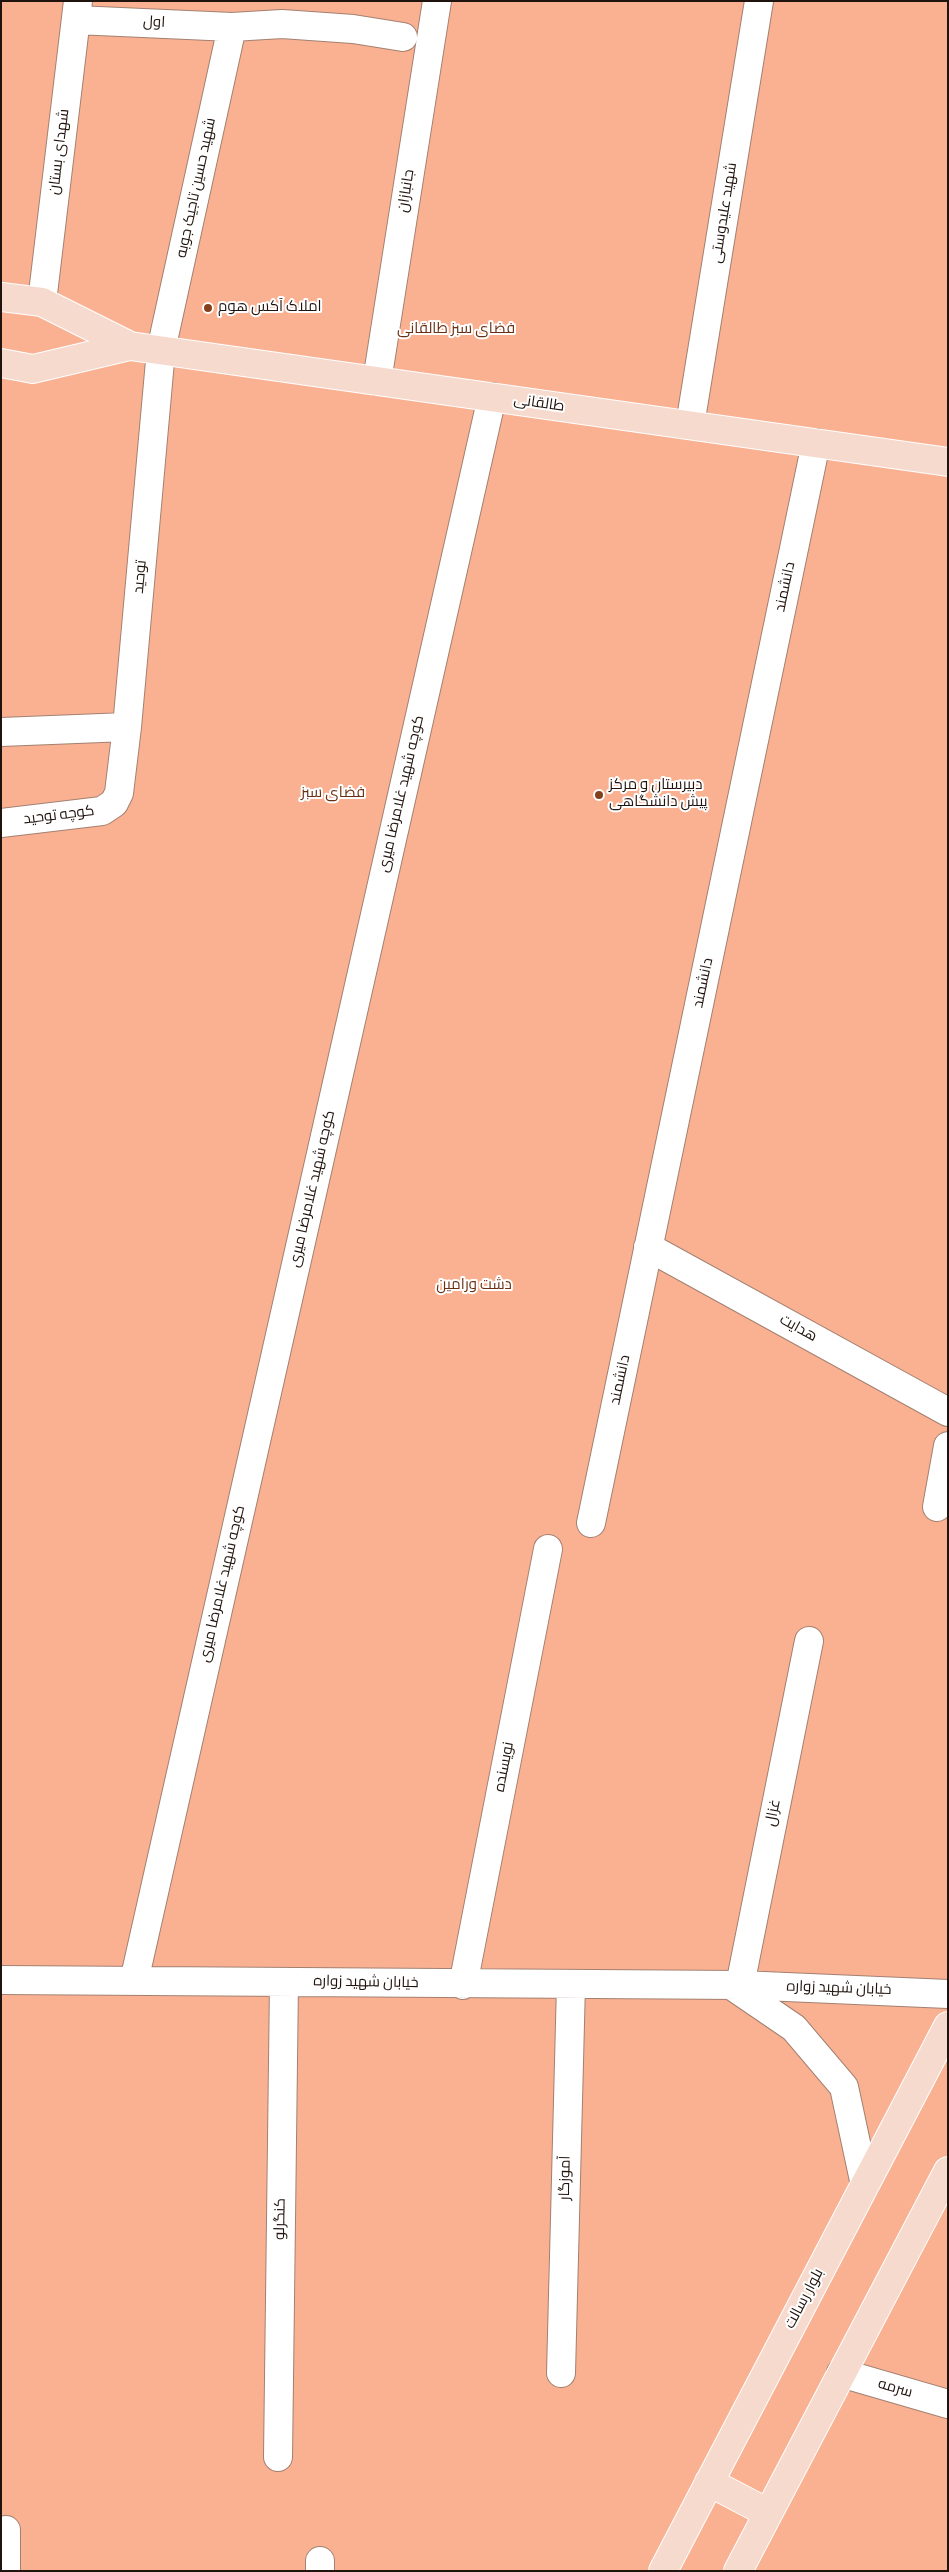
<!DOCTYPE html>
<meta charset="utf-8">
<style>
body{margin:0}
#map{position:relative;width:949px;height:2572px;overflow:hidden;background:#fdd6c6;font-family:"Source Sans 3",sans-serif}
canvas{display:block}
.frame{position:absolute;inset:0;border:2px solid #20130d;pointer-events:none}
</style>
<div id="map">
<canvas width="949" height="2572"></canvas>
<div class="frame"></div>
</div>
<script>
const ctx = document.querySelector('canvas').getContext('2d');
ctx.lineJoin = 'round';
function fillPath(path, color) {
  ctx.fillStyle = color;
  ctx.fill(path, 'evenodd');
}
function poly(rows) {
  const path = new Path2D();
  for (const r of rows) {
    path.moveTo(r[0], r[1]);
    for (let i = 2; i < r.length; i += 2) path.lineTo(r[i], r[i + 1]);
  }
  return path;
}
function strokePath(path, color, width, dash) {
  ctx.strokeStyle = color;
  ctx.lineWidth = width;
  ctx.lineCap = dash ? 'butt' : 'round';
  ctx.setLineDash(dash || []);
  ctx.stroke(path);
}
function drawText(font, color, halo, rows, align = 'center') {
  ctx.font = font + ' "Source Sans 3",Cairo,sans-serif';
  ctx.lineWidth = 4;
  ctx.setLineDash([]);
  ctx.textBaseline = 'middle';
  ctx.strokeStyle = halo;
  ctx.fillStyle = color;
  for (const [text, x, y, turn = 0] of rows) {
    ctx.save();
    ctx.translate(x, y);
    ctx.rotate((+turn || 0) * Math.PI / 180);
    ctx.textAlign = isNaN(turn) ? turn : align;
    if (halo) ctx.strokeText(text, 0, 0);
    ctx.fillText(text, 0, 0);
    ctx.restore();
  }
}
const green = poly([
 [1,1,948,1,948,2571,1,2571]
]);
const minor = poly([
 [76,20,232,27,282,24,353,29,403,37],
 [42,302,78,1],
 [377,381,437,1],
 [690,425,759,1],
 [1,732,127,727],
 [1,823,102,811,114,803,119,793,127,727,161,350,232,27],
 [648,1247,948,1412],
 [937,1507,948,1446],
 [591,1523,816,443],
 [1,1980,740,1985,948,1994],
 [134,1981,492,397],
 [463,1985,548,1549],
 [731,1985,794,2028,844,2087,865,2185],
 [740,1985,809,1641],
 [561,2373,571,1984],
 [841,2373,948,2404],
 [278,2457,284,1982],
 [6,2571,6,2530],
 [320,2571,320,2561]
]);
const major = poly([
 [1,297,42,302,130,346,948,462],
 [1,363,33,369,130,346],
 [709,2482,768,2513],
 [663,2571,948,2026],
 [738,2571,948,2171]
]);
const markers = [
 [208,308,5,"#863f1d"],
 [599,795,5,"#863f1d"]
];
const streetNames = [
 ["اول",154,23,3],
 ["شهدای بستان",60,152,-83],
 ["شهید حسین تاجیک جوبه",197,188,-78],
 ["جانبازان",407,191,-81],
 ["شهید علیدوستی",725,213,-81],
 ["طالقانی",539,404,8],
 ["توحید",141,577,-85],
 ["دانشمند",786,587,-78],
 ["کوچه شهید غلامرضا میری",402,794,-77],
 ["کوچه توحید",59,816,-7],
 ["دانشمند",704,983,-78],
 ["کوچه شهید غلامرضا میری",313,1189,-77],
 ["هدایت",798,1329,29],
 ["دانشمند",621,1380,-78],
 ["کوچه شهید غلامرضا میری",223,1584,-77],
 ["نویسنده",505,1767,-79],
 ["غزال",774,1813,-79],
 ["خیابان شهید زواره",366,1983,1],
 ["خیابان شهید زواره",839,1989,2],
 ["آموزگار",566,2178,-89],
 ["کنگرلو",281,2219,-89],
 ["بلوار رسالت",805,2299,-62],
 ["سرمه",895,2389,16]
];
const poiNames = [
 ["املاک آکس هوم",218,308],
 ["دبیرستان و مرکز",609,786],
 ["پیش دانشگاهی",609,803]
];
const parkNames = [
 ["فضای سبز طالقانی",456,330],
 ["فضای سبز",333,794],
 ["دشت ورامین",474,1286]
];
fillPath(green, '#fab192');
strokePath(minor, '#a38071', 30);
strokePath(major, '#fff', 30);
strokePath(minor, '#fff', 28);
strokePath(major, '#f6dace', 28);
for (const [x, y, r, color] of markers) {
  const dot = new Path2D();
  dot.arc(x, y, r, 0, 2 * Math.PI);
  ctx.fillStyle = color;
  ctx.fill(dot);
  strokePath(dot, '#fff', 2);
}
drawText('15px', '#20130d', '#fff', streetNames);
drawText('15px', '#20130d', '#fff', poiNames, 'left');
drawText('15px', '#693014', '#fff', parkNames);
</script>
